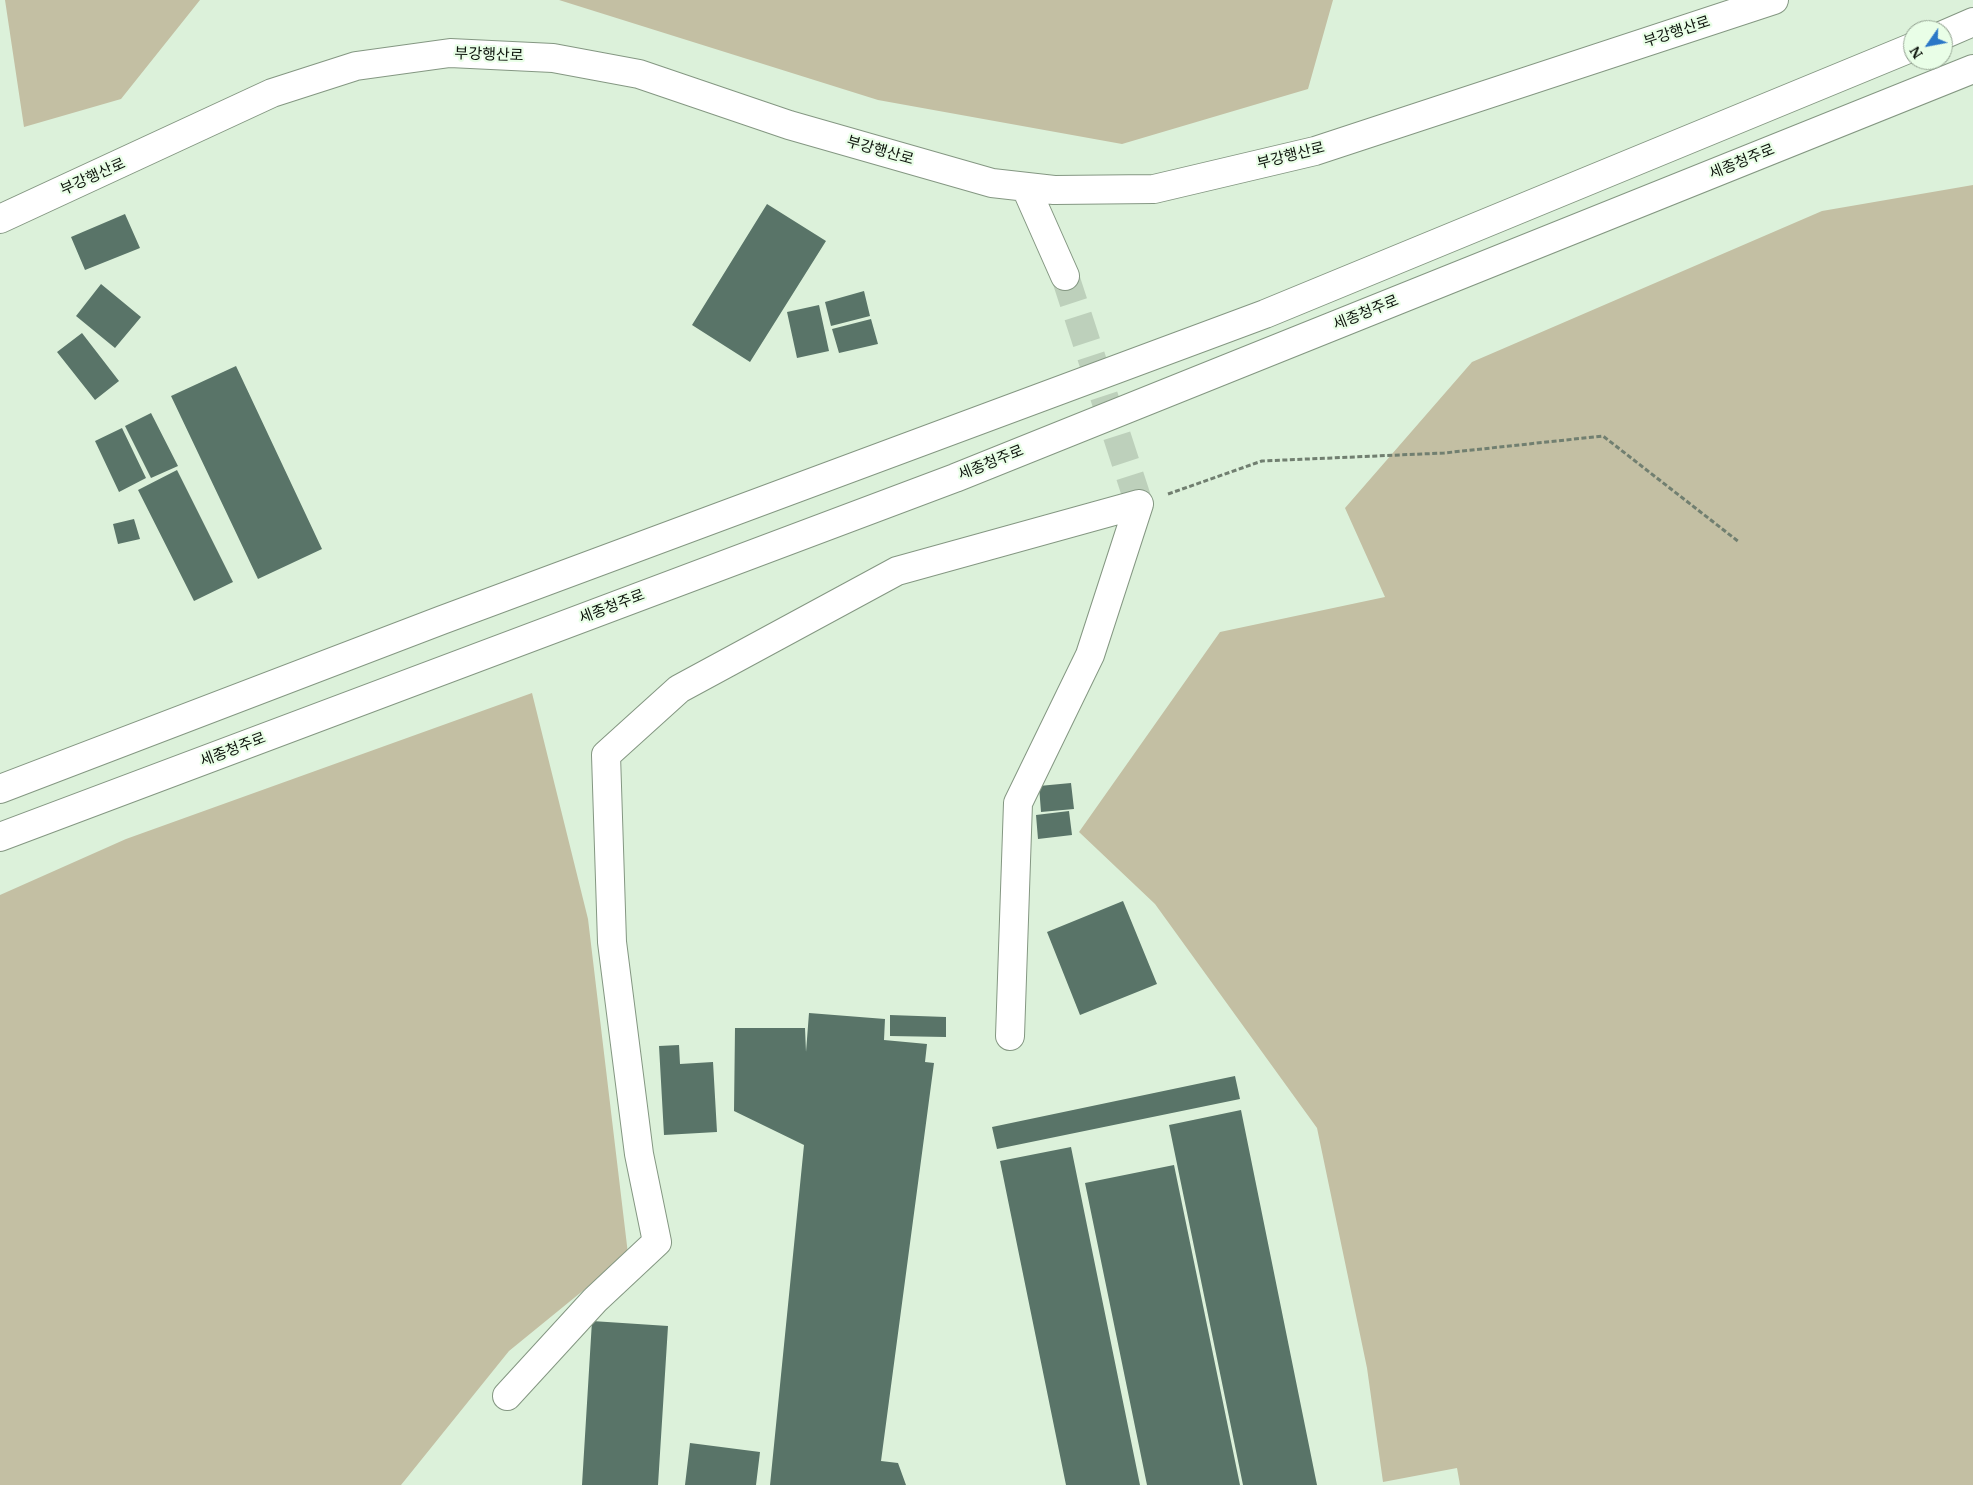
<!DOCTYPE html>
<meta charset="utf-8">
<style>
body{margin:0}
#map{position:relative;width:1973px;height:1485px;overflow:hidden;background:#dcf1da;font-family:Merriweather,serif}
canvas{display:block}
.north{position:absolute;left:1903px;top:20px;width:50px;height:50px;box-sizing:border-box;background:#e9fee7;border:1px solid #91a08f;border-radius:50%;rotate:237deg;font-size:14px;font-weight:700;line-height:20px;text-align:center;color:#0d140c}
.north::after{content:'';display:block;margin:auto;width:18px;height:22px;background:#2a77c7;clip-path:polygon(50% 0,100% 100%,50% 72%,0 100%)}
</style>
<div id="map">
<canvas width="1973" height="1485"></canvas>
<div class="north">N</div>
</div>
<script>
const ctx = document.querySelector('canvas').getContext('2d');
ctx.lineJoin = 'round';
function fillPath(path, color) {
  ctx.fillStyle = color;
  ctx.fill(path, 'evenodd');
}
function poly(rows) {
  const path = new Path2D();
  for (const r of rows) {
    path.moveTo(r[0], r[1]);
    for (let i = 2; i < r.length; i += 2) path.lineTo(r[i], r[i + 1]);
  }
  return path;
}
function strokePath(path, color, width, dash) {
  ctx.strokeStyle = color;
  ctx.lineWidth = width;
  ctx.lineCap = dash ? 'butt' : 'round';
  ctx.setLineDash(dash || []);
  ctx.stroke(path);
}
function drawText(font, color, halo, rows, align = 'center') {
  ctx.font = font + ' Merriweather,"Noto Sans KR",serif';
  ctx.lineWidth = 4.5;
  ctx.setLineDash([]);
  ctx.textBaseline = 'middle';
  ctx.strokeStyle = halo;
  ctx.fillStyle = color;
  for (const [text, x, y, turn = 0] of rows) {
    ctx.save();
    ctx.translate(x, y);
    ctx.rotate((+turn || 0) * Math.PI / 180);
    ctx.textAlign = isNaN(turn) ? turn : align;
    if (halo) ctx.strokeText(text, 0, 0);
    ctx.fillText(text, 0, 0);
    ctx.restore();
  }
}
const green = poly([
 [5,0,200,0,121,99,24,127],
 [559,0,1333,0,1308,89,1122,144,878,100],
 [1973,185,1973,1485,1460,1485,1457,1468,1383,1482,1367,1368,1317,1128,1155,904,1079,832,1220,632,1385,597,1345,508,1472,362,1822,211],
 [532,693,588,919,628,1254,509,1351,401,1485,0,1485,0,895,126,839]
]);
const building = poly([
 [767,204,826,241,750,362,692,325],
 [125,214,140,248,85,270,71,237],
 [101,284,141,317,115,348,76,316],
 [864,291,870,316,831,326,825,302],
 [819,305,829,351,797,358,787,312],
 [871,319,878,344,839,353,832,329],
 [82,333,119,381,95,400,57,352],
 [236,366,322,549,258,579,171,396],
 [151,413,178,466,151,478,125,426],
 [122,428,146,478,119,492,95,441],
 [177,470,233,582,194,601,138,490],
 [134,519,140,539,118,544,113,524],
 [1071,783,1074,809,1041,812,1039,786],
 [1069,811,1072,835,1038,839,1036,815],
 [1123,901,1157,984,1080,1015,1047,932],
 [809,1013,885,1019,884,1040,927,1044,925,1062,934,1063,881,1461,898,1463,906,1485,770,1485,804,1145,734,1111,735,1028,805,1028,806,1052],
 [890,1015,946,1017,946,1037,890,1036],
 [679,1045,680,1064,713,1062,717,1132,664,1135,659,1046],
 [1235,1076,1240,1099,997,1149,992,1127],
 [1241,1110,1317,1485,1243,1485,1169,1125],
 [1071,1147,1140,1485,1066,1485,1000,1161],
 [1174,1165,1240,1485,1147,1485,1085,1183],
 [592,1321,668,1326,658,1485,582,1485],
 [690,1443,760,1452,756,1485,685,1485]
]);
const minorTunnel = poly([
 [1065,276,1139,504]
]);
const path = poly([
 [1168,494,1262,461,1444,453,1603,436,1739,542]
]);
const minor = poly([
 [1026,188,1065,276],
 [0,219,272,93,356,66,450,53,553,58,639,74,789,125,992,183,1054,190,1154,189,1315,151,1774,0],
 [1010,1036,1018,803,1090,655,1139,504],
 [507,1396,595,1300,657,1242,639,1154,612,942,606,755,679,689,897,571,1139,504]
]);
const highway = poly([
 [1943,35,1973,22],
 [0,789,442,620,1265,314,1913,47],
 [0,837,955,478,1973,69]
]);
const streetNames = [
 ["부강행산로",1677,32,-18],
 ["부강행산로",489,55,2],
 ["부강행산로",880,151,16],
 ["부강행산로",1291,156,-14],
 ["세종청주로",1742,162,-22],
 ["부강행산로",93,177,-24],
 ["세종청주로",1366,313,-22],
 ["세종청주로",991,463,-22],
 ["세종청주로",612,607,-21],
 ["세종청주로",233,750,-21]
];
fillPath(green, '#c3bfa3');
fillPath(building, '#597468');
strokePath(minorTunnel, '#bdd0bb', 28, [28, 14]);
strokePath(minor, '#849782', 30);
strokePath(highway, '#849782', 30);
strokePath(path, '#717f70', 3, [5, 2.5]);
strokePath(minor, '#fff', 28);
strokePath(highway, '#fff', 28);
drawText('15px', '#0d140c', '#e9fee7', streetNames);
</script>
